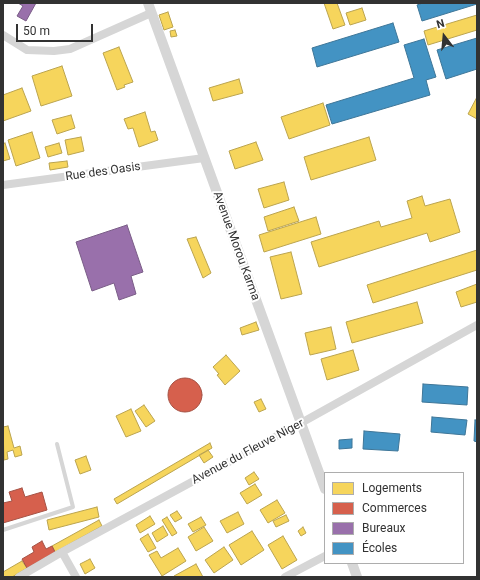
<!DOCTYPE html>
<meta charset="utf-8">
<style>
body{margin:0}
#map{position:relative;width:480px;height:580px;overflow:hidden;background:#fff;font-family:Roboto,sans-serif}
canvas{display:block}
.frame{position:absolute;inset:0;border:4px solid #323232;pointer-events:none}
.legend{position:absolute;left:324px;top:472px;width:140px;height:92px;box-sizing:border-box;background:#fff;border:1px solid #adadad;margin:0;padding:5px 7px;list-style:none;font-size:12px;color:#323232}
.legend li{display:flex;align-items:center;gap:8px;height:20px}
.legend b{width:20px;border:1px solid #adadad}
.north{position:absolute;left:424px;top:16px;width:40px;height:40px;-webkit-text-stroke:3px #fff;paint-order:stroke;rotate:344deg;font-size:11px;font-weight:700;line-height:16px;text-align:center;color:#323232}
.north::after{content:'';display:block;margin:auto;width:14px;height:18px;background:#323232;clip-path:polygon(50% 0,100% 100%,50% 72%,0 100%)}
.scale{position:absolute;left:16px;top:24px;width:77px;height:18px;box-sizing:border-box;border:2px solid #323232;border-top:0;padding-left:5px;font-size:12px;line-height:14px;white-space:nowrap;color:#323232;-webkit-text-stroke:3px #fff;paint-order:stroke}
</style>
<div id="map">
<canvas width="480" height="580"></canvas>
<div class="frame"></div>
<ul class="legend">
<li><b style="height:11px;background:#f6d55c"></b>Logements</li>
<li><b style="height:11px;background:#d6604d"></b>Commerces</li>
<li><b style="height:11px;background:#9970ab"></b>Bureaux</li>
<li><b style="height:11px;background:#4393c3"></b>Écoles</li>
</ul>
<div class="north">N</div>
<div class="scale">50 m</div>
</div>
<script>
const ctx = document.querySelector('canvas').getContext('2d');
ctx.lineJoin = 'round';
function fillPath(path, color) {
  ctx.fillStyle = color;
  ctx.fill(path, 'evenodd');
}
function poly(rows) {
  const path = new Path2D();
  for (const r of rows) {
    if (r.length === 3) {
      path.moveTo(r[0] + r[2], r[1]);
      path.arc(r[0], r[1], r[2], 0, 2 * Math.PI);
      continue;
    }
    path.moveTo(r[0], r[1]);
    for (let i = 2; i < r.length; i += 2) path.lineTo(r[i], r[i + 1]);
  }
  return path;
}
function strokePath(path, color, width, dash) {
  ctx.strokeStyle = color;
  ctx.lineWidth = width;
  ctx.lineCap = dash ? 'butt' : 'round';
  ctx.setLineDash(dash || []);
  ctx.stroke(path);
}
function drawText(font, color, halo, rows, align = 'center') {
  ctx.font = font + ' Roboto,sans-serif';
  ctx.lineWidth = 4;
  ctx.setLineDash([]);
  ctx.textBaseline = 'middle';
  ctx.strokeStyle = halo;
  ctx.fillStyle = color;
  for (const [text, x, y, turn = 0] of rows) {
    ctx.save();
    ctx.translate(x, y);
    ctx.rotate((+turn || 0) * Math.PI / 180);
    ctx.textAlign = isNaN(turn) ? turn : align;
    if (halo) ctx.strokeText(text, 0, 0);
    ctx.fillText(text, 0, 0);
    ctx.restore();
  }
}
const homes = poly([
 [324,3,337,3,345,25,333,29,324,3],
 [362,8,366,20,350,25,346,13,362,8],
 [168,12,173,27,164,30,159,15,168,12],
 [477,15,477,30,428,45,424,31,477,15],
 [175,30,177,36,171,37,170,31,175,30],
 [119,47,133,82,124,85,125,87,117,90,103,53,119,47],
 [62,66,72,96,41,106,32,76,62,66],
 [239,79,243,93,213,101,209,88,239,79],
 [22,88,31,111,3,121,3,95,22,88],
 [477,97,477,119,468,114,477,97],
 [323,103,330,125,289,139,281,117,323,103],
 [145,112,151,132,155,131,158,140,139,147,133,128,128,129,124,119,145,112],
 [71,115,75,128,57,134,52,120,71,115],
 [32,132,40,158,16,166,8,140,32,132],
 [81,137,84,151,68,155,65,140,81,137],
 [369,137,376,160,311,180,304,157,369,137],
 [256,142,263,160,235,169,229,151,256,142],
 [5,143,10,159,3,161,3,144,5,143],
 [59,143,62,153,48,157,45,147,59,143],
 [67,161,68,167,50,170,49,163,67,161],
 [284,182,289,200,264,208,258,189,284,182],
 [422,196,425,206,450,199,460,232,430,242,427,233,319,267,311,242,379,221,381,227,412,218,407,201,422,196],
 [294,207,299,221,268,231,264,217,294,207],
 [316,217,321,234,264,252,259,235,316,217],
 [196,237,211,273,203,278,187,239,196,237],
 [477,250,477,270,373,303,367,285,477,250],
 [291,252,302,294,281,299,270,257,291,252],
 [477,284,477,302,461,307,456,292,477,284],
 [417,302,423,323,352,343,346,322,417,302],
 [256,322,259,330,242,335,240,328,256,322],
 [331,327,336,349,310,355,305,333,331,327],
 [353,350,359,370,327,380,321,359,353,350],
 [226,355,240,371,225,385,217,375,219,374,213,367,226,355],
 [261,399,266,409,259,412,254,402,261,399],
 [144,405,155,421,146,427,135,411,144,405],
 [131,409,141,431,126,437,116,416,131,409],
 [8,426,14,448,20,446,22,455,15,457,13,450,7,452,8,459,4,460,3,427,8,426],
 [210,443,212,448,117,504,114,499,210,443],
 [208,450,213,457,204,463,199,455,208,450],
 [86,456,91,470,80,474,75,460,86,456],
 [254,472,259,479,249,485,245,478,254,472],
 [255,484,262,495,247,504,240,493,255,484],
 [277,500,285,513,268,523,260,510,277,500],
 [97,507,99,517,49,530,47,520,97,507],
 [177,511,182,518,175,522,170,515,177,511],
 [238,512,244,524,227,533,220,521,238,512],
 [286,515,289,521,276,527,273,521,286,515],
 [150,516,155,524,140,533,136,525,150,516],
 [167,517,177,533,172,536,162,520,167,517],
 [201,517,206,525,193,532,188,524,201,517],
 [99,520,102,526,55,552,52,546,99,520],
 [163,526,168,535,157,542,152,533,163,526],
 [204,527,213,541,196,551,188,537,204,527],
 [303,527,306,533,301,536,298,531,303,527],
 [252,531,264,550,241,565,229,545,252,531],
 [148,534,156,548,148,552,140,539,148,534],
 [283,536,297,560,282,569,268,545,283,536],
 [224,547,233,560,214,573,205,560,224,547],
 [178,548,186,561,162,576,149,555,157,551,161,558,178,548],
 [90,559,95,568,85,574,80,564,90,559],
 [22,561,27,568,12,577,3,577,3,572,22,561],
 [196,564,203,577,175,577,174,576,196,564]
]);
const shops = poly([
 [185,395,17],
 [22,488,25,497,42,492,47,510,3,523,3,503,12,501,9,492,22,488],
 [42,541,46,549,52,546,55,552,27,568,22,559,34,552,32,547,42,541]
]);
const offices = poly([
 [18,3,36,3,26,21,17,16,23,6,18,3],
 [127,225,143,272,131,276,136,294,119,300,114,283,92,291,76,242,127,225]
]);
const schools = poly([
 [423,3,477,3,477,4,422,21,417,5,423,3],
 [393,23,399,42,317,67,312,48,393,23],
 [477,38,477,69,446,79,437,50,477,38],
 [424,39,436,77,426,80,430,95,332,124,326,105,414,78,404,45,424,39],
 [423,384,468,387,467,405,422,402,423,384],
 [432,417,467,420,465,435,431,432,432,417],
 [475,420,477,420,477,442,474,441,475,420],
 [364,431,400,434,398,451,363,449,364,431],
 [352,439,352,448,339,449,339,440,352,439]
]);
const service = poly([
 [3,530,73,507,57,444]
]);
const minor = poly([
 [3,35,27,50,54,51,70,49,151,13],
 [3,185,204,158],
 [62,552,76,577],
 [19,577,62,552,301,423,477,325],
 [285,577,325,556]
]);
const tertiary = poly([
 [148,3,325,489],
 [352,563,357,577]
]);
const streetNames = [
 ["Rue des Oasis",103,172,-8],
 ["Avenue Morou Karma",236,246,70],
 ["Avenue du Fleuve Niger",248,452,-28]
];
fillPath(homes, '#f6d55c');
strokePath(homes, '#bba44f', 1);
fillPath(shops, '#d6604d');
strokePath(shops, '#a55245', 1);
fillPath(offices, '#9970ab');
strokePath(offices, '#7a5d87', 1);
fillPath(schools, '#4393c3');
strokePath(schools, '#3e7698', 1);
strokePath(service, '#d6d6d6', 4);
strokePath(minor, '#d6d6d6', 8);
strokePath(tertiary, '#d6d6d6', 10);
drawText('12px', '#323232', '#fff', streetNames);
</script>
